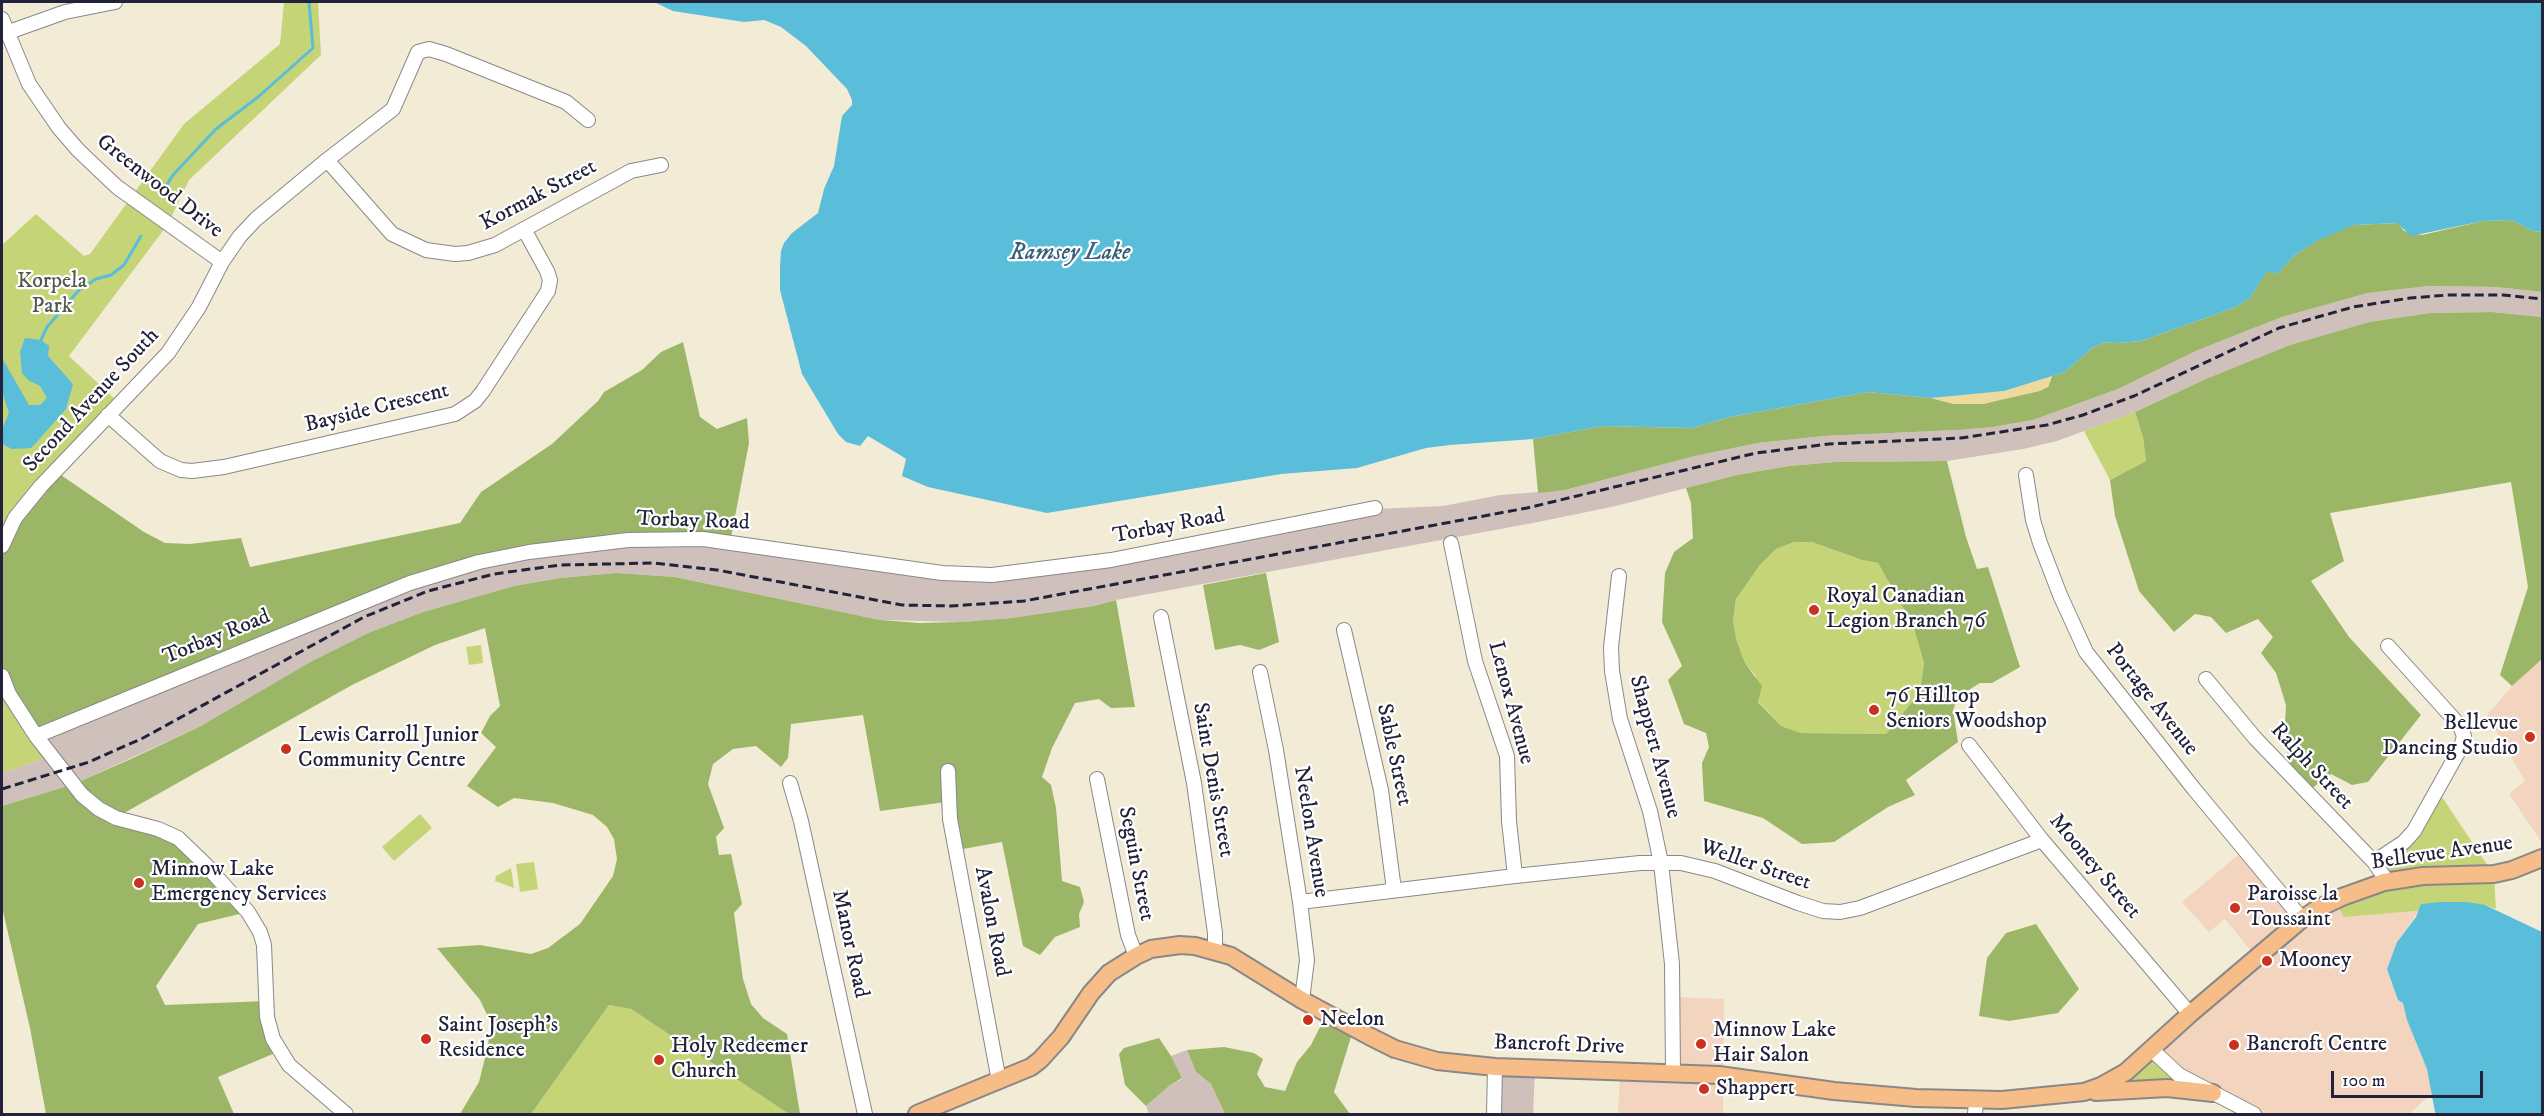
<!DOCTYPE html>
<style>
body{margin:0}
#map{position:relative;width:2544px;height:1116px;overflow:hidden;background:#f2ecd6;font-family:"IM FELL DW Pica",serif}
canvas{display:block}
.frame{position:absolute;inset:0;border:3px solid #22223b;pointer-events:none}
.scale{position:absolute;left:2331px;top:1071px;width:152px;height:27px;box-sizing:border-box;border:3px solid #22223b;border-top:0;padding-left:8px;font-size:18px;line-height:21px;white-space:nowrap;color:#22223b;-webkit-text-stroke:4px #fff;paint-order:stroke}
</style>
<div id="map">
<canvas width="2544" height="1116"></canvas>
<div class="frame"></div>
<div class="scale">100 m</div>
</div>
<script>
const ctx = document.querySelector('canvas').getContext('2d');
ctx.lineJoin = 'round';
function fillPath(path, color) {
  ctx.fillStyle = color;
  ctx.fill(path, 'evenodd');
}
function poly(rows) {
  const path = new Path2D();
  for (const r of rows) {
    path.moveTo(r[0], r[1]);
    for (let i = 2; i < r.length; i += 2) path.lineTo(r[i], r[i + 1]);
  }
  return path;
}
function strokePath(path, color, width, dash) {
  ctx.strokeStyle = color;
  ctx.lineWidth = width;
  ctx.lineCap = dash ? 'butt' : 'round';
  ctx.setLineDash(dash || []);
  ctx.stroke(path);
}
function drawText(font, color, halo, rows, align = 'center') {
  ctx.font = font + ' "IM FELL DW Pica",serif';
  ctx.lineWidth = 4.5;
  ctx.setLineDash([]);
  ctx.textBaseline = 'middle';
  ctx.strokeStyle = halo;
  ctx.fillStyle = color;
  for (const [text, x, y, turn = 0] of rows) {
    ctx.save();
    ctx.translate(x, y);
    ctx.rotate((+turn || 0) * Math.PI / 180);
    ctx.textAlign = isNaN(turn) ? turn : align;
    if (halo) ctx.strokeText(text, 0, 0);
    ctx.fillText(text, 0, 0);
    ctx.restore();
  }
}
const built = poly([
 [2542,659,2542,843,2509,794,2525,781,2487,715,2512,686],
 [2245,849,2303,919,2335,901,2345,917,2420,909,2397,942,2387,969,2398,1000,2403,1002,2407,1020,2427,1069,2432,1089,2431,1094,2409,1114,2252,1114,2151,1050,2257,958,2225,919,2209,932,2182,902],
 [1674,997,1724,999,1723,1114,1618,1114,1620,1072,1674,1073]
]);
const industrial = poly([
 [2429,286,2496,287,2542,292,2542,317,2492,312,2430,313,2369,322,2290,345,2208,378,2135,412,2057,441,2023,449,1947,461,1835,462,1789,466,1737,475,1616,506,1533,523,1116,600,1094,606,1011,618,961,622,880,620,675,577,616,573,560,578,514,586,423,612,368,633,312,661,199,727,74,784,2,806,2,773,52,756,37,737,480,563,674,540,992,576,1375,509,1443,506,1500,495,1565,490,1695,456,1758,443,1824,436,1958,430,1993,427,2033,420,2118,389,2198,350,2282,317,2368,293],
 [1187,1050,1196,1072,1211,1084,1225,1114,1149,1114,1146,1106,1169,1086,1182,1079,1171,1056],
 [1496,1069,1535,1070,1533,1114,1495,1114]
]);
const green = poly([
 [284,2,318,2,321,55,189,180,168,224,69,356,119,403,85,440,2,549,2,245,36,214,84,256,90,254,184,124,280,44],
 [2135,412,2143,437,2146,461,2110,480,2084,431],
 [1794,542,1812,542,1862,560,1878,563,1913,625,1924,663,1920,692,1886,734,1801,733,1781,726,1758,701,1756,676,1745,663,1737,642,1733,621,1736,599,1760,565,1776,549],
 [481,645,483,663,469,665,466,647],
 [2,673,52,756,2,773],
 [2438,791,2494,875,2496,909,2485,905,2344,917,2335,901,2388,882,2375,862,2394,850],
 [420,814,432,828,394,861,382,847],
 [534,862,538,889,520,892,516,864],
 [511,868,514,888,495,881,496,876],
 [609,1005,631,1009,789,1114,531,1114],
 [2151,1050,2213,1094,2101,1087]
]);
const forest = poly([
 [2512,220,2533,231,2542,232,2542,292,2496,287,2429,286,2368,293,2282,317,2198,350,2118,389,2033,420,1993,427,1958,430,1824,436,1758,443,1695,456,1565,490,1538,493,1533,439,1603,426,1692,428,1730,417,1868,392,1931,398,1954,404,1983,404,2048,387,2052,376,2065,372,2092,348,2105,342,2117,343,2141,341,2236,307,2250,298,2267,270,2277,274,2296,254,2329,233,2354,225,2398,223,2404,231,2422,235,2483,221],
 [2492,312,2542,317,2542,659,2512,686,2500,675,2528,587,2511,482,2330,513,2344,561,2311,581,2349,637,2421,715,2368,782,2352,785,2331,774,2311,789,2294,774,2284,741,2286,705,2276,673,2261,653,2273,637,2258,619,2226,633,2211,617,2195,614,2174,632,2139,591,2115,516,2110,480,2146,461,2143,437,2135,412,2208,378,2290,345,2369,322,2430,313],
 [683,342,700,417,717,429,747,418,749,443,730,543,674,540,480,563,37,737,2,673,2,549,55,471,144,532,165,543,190,544,241,538,250,567,460,523,481,492,552,444,598,401,604,392,642,370,661,352],
 [1947,461,1966,537,1977,569,1988,567,2020,667,1992,683,1980,683,1959,696,1953,710,1958,742,1906,780,1915,795,1888,807,1834,842,1802,844,1763,818,1704,801,1702,763,1709,747,1706,733,1684,724,1668,680,1682,666,1662,622,1665,573,1674,552,1693,538,1691,503,1686,488,1737,475,1789,466,1835,462],
 [1794,542,1812,542,1862,560,1878,563,1913,625,1924,663,1920,692,1886,734,1801,733,1781,726,1758,702,1762,686,1745,663,1737,642,1733,621,1736,599,1760,565,1776,549],
 [616,573,675,577,880,620,919,623,961,622,1011,618,1094,606,1116,600,1135,707,1111,708,1099,699,1075,703,1052,748,1042,777,1051,785,1056,808,1062,881,1080,887,1084,902,1079,914,1080,927,1055,937,1040,955,1023,946,1002,842,957,850,953,801,880,811,863,715,791,724,788,758,781,767,756,746,733,749,713,764,708,784,724,828,716,837,719,855,731,854,742,904,734,913,743,979,751,1004,763,1018,787,1034,800,1114,789,1114,631,1009,609,1005,531,1114,460,1114,479,1082,488,1046,490,1021,480,1000,437,948,480,945,531,954,548,948,580,924,613,876,617,859,614,839,607,827,593,815,553,803,514,798,498,807,467,786,496,747,481,733,490,716,500,706,485,628,435,645,352,685,117,817,158,828,248,912,198,924,156,986,165,1005,267,1001,280,1051,218,1077,234,1114,46,1114,30,1028,2,907,2,806,74,784,133,758,199,727,312,661,368,633,423,612,514,586,560,578],
 [1266,573,1279,642,1259,650,1240,645,1215,650,1203,585],
 [2036,924,2079,989,2058,1013,2009,1021,1979,1016,1987,958,2006,933],
 [1323,1021,1351,1037,1334,1092,1350,1114,1225,1114,1211,1084,1196,1072,1187,1050,1224,1047,1254,1053,1263,1059,1257,1074,1265,1087,1285,1091,1297,1062,1311,1045],
 [1159,1038,1171,1056,1182,1078,1169,1086,1146,1106,1125,1085,1119,1054,1124,1048]
]);
const sand = poly([
 [2052,376,2048,387,2040,391,1983,404,1954,404,1931,398,2004,391]
]);
const water = poly([
 [654,2,2542,2,2542,232,2533,231,2512,220,2483,221,2411,236,2397,223,2354,225,2319,240,2296,254,2277,274,2267,271,2250,298,2236,307,2141,341,2117,343,2105,342,2092,348,2065,372,2004,391,1931,398,1868,392,1730,417,1692,428,1603,426,1533,439,1450,445,1426,448,1357,468,1281,474,1047,513,928,487,902,476,906,459,900,455,868,436,860,446,846,442,838,434,802,374,780,290,780,267,781,251,784,243,792,233,818,213,824,189,834,166,842,116,852,105,852,100,847,89,806,46,781,27,764,20,744,22,673,11],
 [25,338,41,340,49,346,48,356,73,384,66,409,34,445,31,448,12,449,2,444,2,429,9,413,2,392,2,358,29,405,40,405,47,398,40,386,28,380,22,373,20,352],
 [2441,902,2467,902,2485,905,2542,932,2542,1114,2437,1114,2435,1112,2427,1069,2407,1020,2403,1003,2398,1000,2387,969,2397,942,2416,917,2421,904]
]);
const stream = poly([
 [166,186,173,175,216,129,258,97,313,48,309,2],
 [41,340,47,327,79,290,96,279,111,275,124,265,141,236]
]);
const minor = poly([
 [2,19,29,84,59,128,78,150,117,187,222,262],
 [6,33,65,12,115,2],
 [327,160,392,234,426,250,455,254,468,253,495,245,631,171,661,165],
 [108,415,160,461,181,470,192,471,224,467,455,414,475,401,483,391,548,291,550,280,547,271,524,229],
 [2026,475,2033,520,2040,543,2060,595,2086,652,2194,789,2302,919],
 [1451,543,1475,661,1507,756,1509,821,1515,876],
 [2,546,15,518,41,486,168,353,199,307,222,262,240,236,256,219,327,160,393,109,418,52,429,49,446,54,566,102,588,120],
 [1619,576,1611,647,1612,671,1620,719,1650,811,1661,863,1672,964,1673,1073],
 [1161,617,1194,783,1215,933,1215,951],
 [1344,630,1381,790,1394,890],
 [1260,672,1276,750,1300,902,1307,960,1302,1000],
 [2,676,9,694,36,736,82,795,99,809,116,818,158,829,178,838,205,864,248,912,260,932,264,945,267,1017,273,1039,289,1065,346,1114],
 [2206,679,2255,738,2374,862,2387,881],
 [36,736,410,583,479,562,529,552,628,540,703,539,942,573,992,575,1111,560,1375,508],
 [1969,745,2042,840,2190,1014],
 [948,771,950,819,999,1081],
 [1097,779,1128,935,1136,956],
 [790,783,801,821,865,1114],
 [2374,862,2404,842,2414,831,2461,747,2464,736,2460,726,2388,646],
 [1300,902,1515,876,1640,863,1681,863,1715,871,1798,903,1823,911,1840,912,1860,908,2042,840],
 [2151,1049,2179,1075,2254,1114],
 [1494,1114,1495,1067],
 [1975,1114,1976,1101]
]);
const major = poly([
 [2096,1092,2167,1088,2213,1093],
 [917,1114,1031,1067,1040,1060,1061,1037,1091,993,1109,973,1136,956,1151,949,1180,945,1195,946,1231,956,1302,1000,1369,1036,1395,1049,1437,1061,1495,1067,1719,1075,1834,1091,1916,1098,2002,1100,2084,1092,2101,1086,2126,1072,2190,1014,2302,919,2317,909,2342,897,2384,882,2423,876,2494,874,2512,870,2542,858]
]);
const rail = poly([
 [2,789,89,762,143,738,364,617,428,591,494,574,560,565,654,563,717,570,902,605,951,606,1024,601,1527,508,1756,453,1829,444,1961,438,2047,425,2083,415,2134,396,2279,328,2353,307,2410,298,2448,295,2503,295,2542,299]
]);
const markers = [
 [1814,610,6,"#c8321e"],
 [1874,710,6,"#c8321e"],
 [2530,737,6,"#c8321e"],
 [286,749,6,"#c8321e"],
 [139,883,6,"#c8321e"],
 [2235,908,6,"#c8321e"],
 [2267,961,6,"#c8321e"],
 [1308,1020,6,"#c8321e"],
 [426,1039,6,"#c8321e"],
 [1701,1044,6,"#c8321e"],
 [2234,1045,6,"#c8321e"],
 [659,1060,6,"#c8321e"],
 [1704,1089,6,"#c8321e"]
];
const streetNames = [
 ["Greenwood Drive",159,187,38],
 ["Kormak Street",539,196,-28],
 ["Second Avenue South",92,401,-47],
 ["Bayside Crescent",377,409,-14],
 ["Torbay Road",693,522,2],
 ["Torbay Road",1169,527,-11],
 ["Torbay Road",217,638,-22],
 ["Portage Avenue",2151,700,52],
 ["Lenox Avenue",1510,703,75],
 ["Shappert Avenue",1654,747,75],
 ["Sable Street",1393,755,78],
 ["Ralph Street",2311,767,47],
 ["Saint Denis Street",1212,780,80],
 ["Neelon Avenue",1310,832,81],
 ["Bellevue Avenue",2442,854,-8],
 ["Seguin Street",1135,864,79],
 ["Weller Street",1755,866,19],
 ["Mooney Street",2094,867,50],
 ["Avalon Road",991,922,79],
 ["Manor Road",849,944,78],
 ["Bancroft Drive",1559,1046,2]
];
const parkNames = [
 ["Korpela",52,282],
 ["Park",52,307]
];
const poiNames = [
 ["Royal Canadian",1826,597],
 ["Legion Branch 76",1826,622],
 ["76 Hilltop",1886,697],
 ["Seniors Woodshop",1886,722],
 ["Bellevue",2518,724,"right"],
 ["Dancing Studio",2518,749,"right"],
 ["Lewis Carroll Junior",298,736],
 ["Community Centre",298,761],
 ["Minnow Lake",151,870],
 ["Emergency Services",151,895],
 ["Paroisse la",2247,895],
 ["Toussaint",2247,920],
 ["Mooney",2279,961],
 ["Neelon",1320,1020],
 ["Saint Joseph's",438,1026],
 ["Residence",438,1051],
 ["Minnow Lake",1713,1031],
 ["Hair Salon",1713,1056],
 ["Bancroft Centre",2246,1045],
 ["Holy Redeemer",671,1047],
 ["Church",671,1072],
 ["Shappert",1716,1089]
];
const waterNames = [
 ["Ramsey Lake",1070,254]
];
fillPath(built, '#f3d4bf');
fillPath(industrial, '#cfc0bb');
fillPath(green, '#c5d476');
fillPath(forest, '#9cb667');
fillPath(sand, '#eeda9e');
fillPath(water, '#5abdd9');
strokePath(stream, '#5abdd9', 3);
strokePath(minor, '#8a8788', 16);
strokePath(major, '#8a8788', 20);
strokePath(minor, '#fff', 14);
strokePath(major, '#f7bd88', 16);
strokePath(rail, '#22223b', 3, [9, 4.5]);
for (const [x, y, r, color] of markers) {
  const dot = new Path2D();
  dot.arc(x, y, r, 0, 2 * Math.PI);
  ctx.fillStyle = color;
  ctx.fill(dot);
  strokePath(dot, '#fff', 2);
}
drawText('22px', '#22223b', '#fff', streetNames);
drawText('22px', '#53574d', '#fff', parkNames);
drawText('22px', '#22223b', '#fff', poiNames, 'left');
drawText('italic 24px', '#38607a', '#fff', waterNames);
</script>
